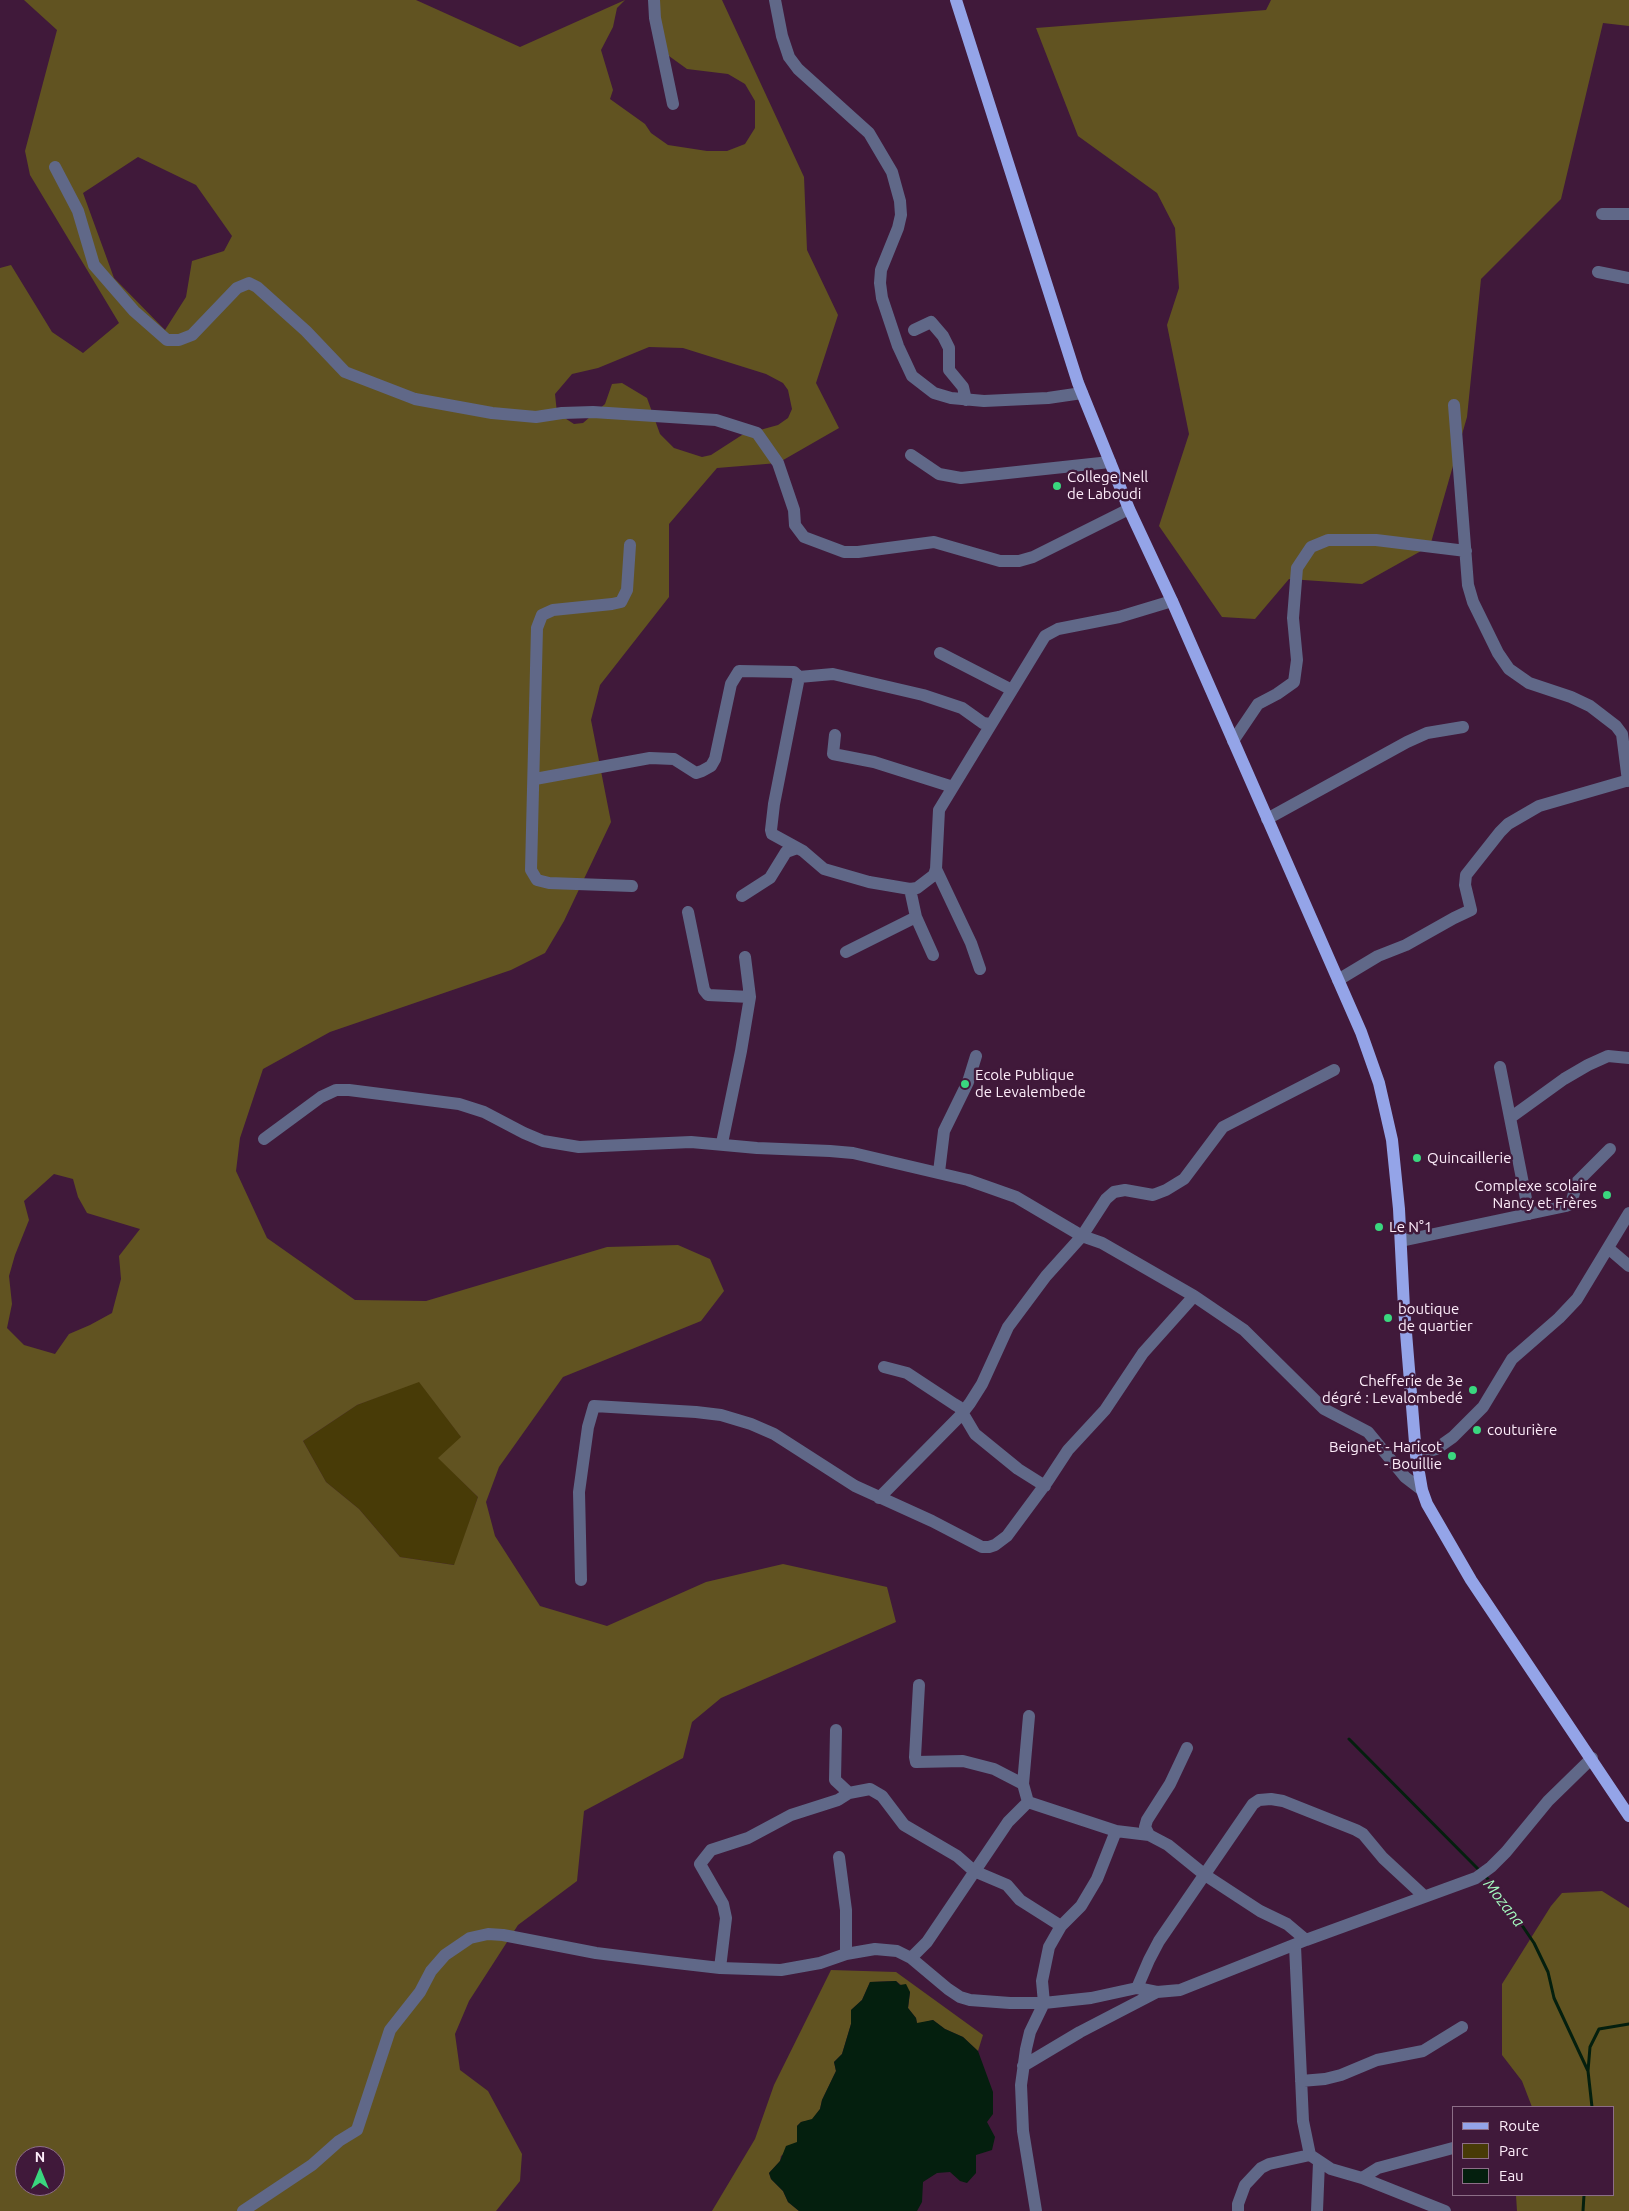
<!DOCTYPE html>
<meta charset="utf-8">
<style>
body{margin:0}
#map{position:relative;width:1629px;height:2211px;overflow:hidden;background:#40193a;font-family:Ubuntu,sans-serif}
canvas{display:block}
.legend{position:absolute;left:1452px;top:2106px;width:162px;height:90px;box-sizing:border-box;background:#40193a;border:1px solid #8c6e87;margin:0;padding:6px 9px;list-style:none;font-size:15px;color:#fdedfa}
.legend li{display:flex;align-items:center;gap:10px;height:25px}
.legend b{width:25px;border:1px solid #8c6e87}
.north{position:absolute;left:15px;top:2146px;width:50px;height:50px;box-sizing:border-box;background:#40193a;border:1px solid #8c6e87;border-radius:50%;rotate:0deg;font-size:14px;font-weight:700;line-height:20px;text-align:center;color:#fdedfa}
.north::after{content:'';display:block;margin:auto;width:18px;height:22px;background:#3ad77f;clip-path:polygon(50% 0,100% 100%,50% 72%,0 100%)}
</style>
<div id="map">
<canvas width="1629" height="2211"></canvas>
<ul class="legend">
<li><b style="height:6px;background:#94a4e8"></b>Route</li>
<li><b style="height:14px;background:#483b07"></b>Parc</li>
<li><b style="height:14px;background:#041f0e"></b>Eau</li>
</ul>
<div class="north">N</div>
</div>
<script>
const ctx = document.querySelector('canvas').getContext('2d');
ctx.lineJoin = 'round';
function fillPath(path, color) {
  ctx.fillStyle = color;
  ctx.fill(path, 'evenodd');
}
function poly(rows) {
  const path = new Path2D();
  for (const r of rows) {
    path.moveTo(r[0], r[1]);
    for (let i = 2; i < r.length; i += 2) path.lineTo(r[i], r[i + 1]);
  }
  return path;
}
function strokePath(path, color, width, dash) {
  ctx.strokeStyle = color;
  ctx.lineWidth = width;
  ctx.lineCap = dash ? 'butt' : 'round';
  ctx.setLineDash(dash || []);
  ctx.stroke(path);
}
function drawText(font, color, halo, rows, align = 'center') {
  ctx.font = font + ' Ubuntu,sans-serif';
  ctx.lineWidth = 5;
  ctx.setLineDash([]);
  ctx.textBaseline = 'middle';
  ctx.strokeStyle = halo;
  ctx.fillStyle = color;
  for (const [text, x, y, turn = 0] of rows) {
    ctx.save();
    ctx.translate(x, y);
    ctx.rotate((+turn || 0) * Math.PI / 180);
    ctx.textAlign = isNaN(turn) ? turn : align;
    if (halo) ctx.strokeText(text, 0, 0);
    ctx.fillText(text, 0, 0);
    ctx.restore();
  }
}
const green = poly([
 [419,1381,462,1438,439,1458,478,1497,455,1565,400,1557,359,1509,326,1482,303,1441,357,1405]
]);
const forest = poly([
 [24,0,416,0,520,47,625,0,617,8,613,27,601,50,613,90,610,99,645,124,651,133,668,145,707,151,727,151,745,144,755,128,755,101,745,84,728,74,687,69,669,56,651,0,722,0,804,177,807,250,838,315,816,383,839,428,778,463,717,468,669,524,669,597,600,685,591,720,611,822,564,921,545,953,511,970,330,1032,263,1069,240,1138,236,1171,267,1238,355,1300,426,1301,607,1247,678,1245,710,1259,724,1291,701,1321,563,1377,499,1467,486,1502,495,1536,540,1606,607,1626,706,1582,783,1564,887,1587,896,1622,721,1698,692,1722,683,1758,584,1811,577,1881,518,1925,469,2001,455,2034,460,2070,488,2091,522,2154,520,2181,496,2211,0,2211,0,268,11,265,52,332,83,353,119,323,30,175,25,151,57,30],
 [138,157,196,185,232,236,224,251,192,261,186,297,165,330,114,278,83,193],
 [649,347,683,348,766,374,783,383,788,390,792,409,788,418,778,425,742,435,711,455,702,457,674,448,660,434,647,398,622,383,612,384,605,404,583,423,574,424,557,413,555,394,572,374,598,368],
 [54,1174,73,1179,78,1197,87,1213,140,1229,119,1256,121,1279,112,1313,90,1325,69,1334,55,1354,24,1345,7,1328,12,1304,9,1276,15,1255,29,1220,24,1201],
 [419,1382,461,1437,438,1458,478,1497,454,1565,400,1557,359,1509,326,1482,303,1441,357,1405],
 [25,2156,55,2156,55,2186,25,2186],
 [1271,0,1629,0,1629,26,1603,23,1561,199,1481,279,1467,417,1430,546,1362,584,1289,579,1255,619,1222,617,1159,526,1189,434,1167,325,1179,288,1175,228,1157,193,1078,136,1036,28,1266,10],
 [1602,1891,1629,1908,1629,2211,1517,2211,1516,2195,1613,2195,1613,2107,1532,2107,1522,2081,1502,2055,1502,1984,1551,1906,1562,1893],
 [831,1970,896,1972,983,2035,978,2051,963,2037,945,2029,933,2020,917,2024,916,2018,908,2008,910,1992,896,1981,870,1982,862,2000,851,2010,851,2024,842,2054,834,2062,836,2071,822,2100,820,2109,812,2120,801,2122,797,2126,797,2143,781,2156,780,2161,769,2173,771,2179,783,2191,788,2202,799,2211,712,2211,755,2139,774,2085]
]);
const water = poly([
 [896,1981,900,1985,906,1984,910,1992,908,2008,916,2018,917,2023,933,2020,945,2029,963,2037,978,2051,993,2092,993,2114,987,2122,995,2137,992,2150,976,2155,976,2173,967,2183,960,2181,950,2172,937,2173,923,2182,922,2202,917,2211,799,2211,788,2202,783,2191,771,2179,769,2173,780,2161,786,2146,797,2142,797,2126,801,2122,812,2119,820,2109,822,2100,836,2071,834,2062,842,2054,851,2024,851,2010,862,2000,870,1982]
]);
const stream = poly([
 [1349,1739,1481,1872],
 [1485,1876,1498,1890,1534,1943,1548,1972,1554,1998,1588,2071,1592,2107],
 [1588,2071,1590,2047,1599,2029,1629,2024],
 [1583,2211,1584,2195]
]);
const street = poly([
 [654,0,655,18,673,104],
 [775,0,782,36,789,57,798,69,869,133,892,172,900,201,901,215,898,228,881,270,880,283,882,298,898,346,912,376,934,393,951,398,984,401,1048,398,1082,393],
 [55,167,78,211,94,265,134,311,167,340,179,340,192,335,237,288,249,283,257,287,306,331,345,372,415,399,492,413,536,417,562,413,593,412,716,420,757,433,778,463,794,510,795,525,804,537,844,552,858,552,934,542,1000,561,1019,561,1033,557,1129,509],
 [1602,214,1629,214],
 [1598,272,1629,278],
 [914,330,931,322,943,336,949,348,949,370,963,387,966,400],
 [1454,405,1468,585,1473,602,1498,653,1509,669,1529,683,1571,697,1590,706,1616,726,1622,734,1628,781],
 [911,455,939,474,961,478,1110,462],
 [630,545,627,590,621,602,612,604,553,610,542,615,537,628,531,870,537,880,549,883,632,886],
 [940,653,1012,690],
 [799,677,774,804,771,830,772,834,803,851,824,869,869,882,910,889,917,888,934,875,936,869,939,810,1045,636,1058,629,1119,617,1172,601],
 [835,735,833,754,874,762,953,787],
 [1233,741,1258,704,1277,694,1294,682,1297,660,1293,618,1297,568,1311,547,1328,540,1376,540,1466,551],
 [535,779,650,758,674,759,696,773,702,771,711,766,715,759,731,684,739,671,794,672,799,677,833,674,923,695,962,708,983,723,990,724],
 [1267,819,1407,742,1427,733,1463,727],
 [936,869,971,943,980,969],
 [910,889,916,917,933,955],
 [742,896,770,878,786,852,797,848],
 [688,912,704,990,708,995,750,997],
 [846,952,916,917],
 [1338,980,1378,956,1406,945,1454,918,1471,910,1465,885,1466,875,1500,832,1508,824,1539,806,1629,780],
 [1500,1067,1529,1214],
 [1510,1118,1564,1079,1588,1065,1608,1056,1629,1058],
 [264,1139,321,1097,336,1090,349,1090,459,1104,484,1112,524,1133,543,1141,579,1147,691,1142,757,1148,830,1151,853,1153,968,1180,1016,1197,1082,1236,1102,1243,1194,1296,1244,1330,1324,1409,1368,1432,1405,1477,1422,1490],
 [722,1143,741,1051,750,997,745,957],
 [939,1172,944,1131,968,1082,976,1056],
 [1401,1241,1566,1206,1571,1204,1577,1182,1610,1149],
 [1608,1248,1629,1266],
 [884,1367,907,1373,954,1404,959,1407,975,1434,1018,1469,1045,1486],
 [1416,1455,1436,1449,1453,1437,1483,1407,1512,1359,1559,1318,1577,1299,1629,1213],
 [879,1498,960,1416,970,1403,982,1384,1008,1327,1046,1276,1082,1236,1106,1199,1114,1192,1125,1190,1153,1195,1166,1190,1184,1179,1223,1127,1334,1070],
 [581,1580,579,1492,588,1427,594,1406,696,1412,721,1415,751,1424,774,1434,855,1486,932,1521,982,1547,989,1547,995,1545,1007,1536,1047,1482,1068,1450,1105,1410,1143,1353,1194,1296],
 [919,1685,915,1757,916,1762,963,1761,994,1769,1023,1784],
 [836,1730,835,1780,849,1793],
 [1028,1802,1116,1831,1149,1835,1168,1845,1205,1875,1260,1911,1287,1924,1306,1940],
 [1028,1802,1023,1784,1029,1716],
 [1149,1835,1145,1827,1147,1820,1170,1784,1187,1748],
 [839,1857,846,1910,846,1954],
 [1295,1946,1303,2121,1310,2155,1331,2169,1362,2178,1445,2211],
 [911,1958,927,1942,1008,1822,1028,1802],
 [720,1968,726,1918,723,1904,700,1864,711,1850,748,1838,791,1815,838,1800,849,1793,870,1789,882,1796,904,1825,957,1856,974,1871,1007,1885,1020,1900,1061,1926],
 [1137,1988,1149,1960,1159,1941,1253,1804,1259,1800,1271,1799,1283,1801,1356,1830,1363,1834,1383,1858,1424,1896],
 [1023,2066,1080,2032,1157,1992],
 [1301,2081,1325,2079,1341,2075,1377,2060,1423,2051,1462,2027],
 [1362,2178,1378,2168,1453,2148],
 [243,2211,312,2165,339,2141,357,2130,390,2030,420,1992,431,1971,445,1955,470,1938,488,1934,503,1935,596,1953,668,1962,720,1968,781,1970,820,1963,846,1954,875,1949,897,1951,911,1958,948,1989,960,1997,970,2000,1010,2003,1044,2003,1091,1998,1137,1988,1157,1992,1180,1990,1306,1940,1476,1878,1491,1867,1506,1852,1548,1801,1592,1758],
 [1036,2211,1023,2131,1021,2085,1026,2049,1030,2032,1044,2003,1042,1981,1049,1947,1061,1926,1081,1906,1097,1879,1116,1831],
 [1238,2211,1238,2204,1245,2185,1261,2168,1269,2164,1310,2155],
 [1317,2211,1319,2162]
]);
const primary = poly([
 [956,0,1078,383,1129,509,1172,601,1361,1032,1379,1083,1392,1140,1399,1209,1404,1308,1416,1455,1422,1490,1427,1504,1471,1580,1629,1816]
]);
const markers = [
 [1057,486,5,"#3ad77f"],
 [965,1084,5,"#3ad77f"],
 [1417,1158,5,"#3ad77f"],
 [1607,1195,5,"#3ad77f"],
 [1379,1227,5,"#3ad77f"],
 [1388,1318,5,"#3ad77f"],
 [1473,1390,5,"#3ad77f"],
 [1477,1430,5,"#3ad77f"],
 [1452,1456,5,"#3ad77f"]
];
const poiNames = [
 ["College Nell",1067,477],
 ["de Laboudi",1067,494],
 ["Ecole Publique",975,1075],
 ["de Levalembede",975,1092],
 ["Quincaillerie",1427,1158],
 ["Complexe scolaire",1597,1186,"right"],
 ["Nancy et Frères",1597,1203,"right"],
 ["Le N°1",1389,1227],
 ["boutique",1398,1309],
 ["de quartier",1398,1326],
 ["Chefferie de 3e",1463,1381,"right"],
 ["dégré : Levalombedé",1463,1398,"right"],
 ["couturière",1487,1430],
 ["Beignet - Haricot",1442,1447,"right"],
 ["- Bouillie",1442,1464,"right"]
];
const waterNames = [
 ["Mozana",1504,1903,52]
];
fillPath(green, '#483b07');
fillPath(forest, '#615321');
fillPath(water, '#041f0e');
strokePath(stream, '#041f0e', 3);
strokePath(street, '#606888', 12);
strokePath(primary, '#94a4e8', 12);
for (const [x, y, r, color] of markers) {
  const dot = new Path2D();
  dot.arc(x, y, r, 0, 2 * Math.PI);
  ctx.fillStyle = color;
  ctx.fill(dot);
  strokePath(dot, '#40193a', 2);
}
drawText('15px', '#fdedfa', '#40193a', poiNames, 'left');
drawText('italic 16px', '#a5fcc0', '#40193a', waterNames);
</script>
